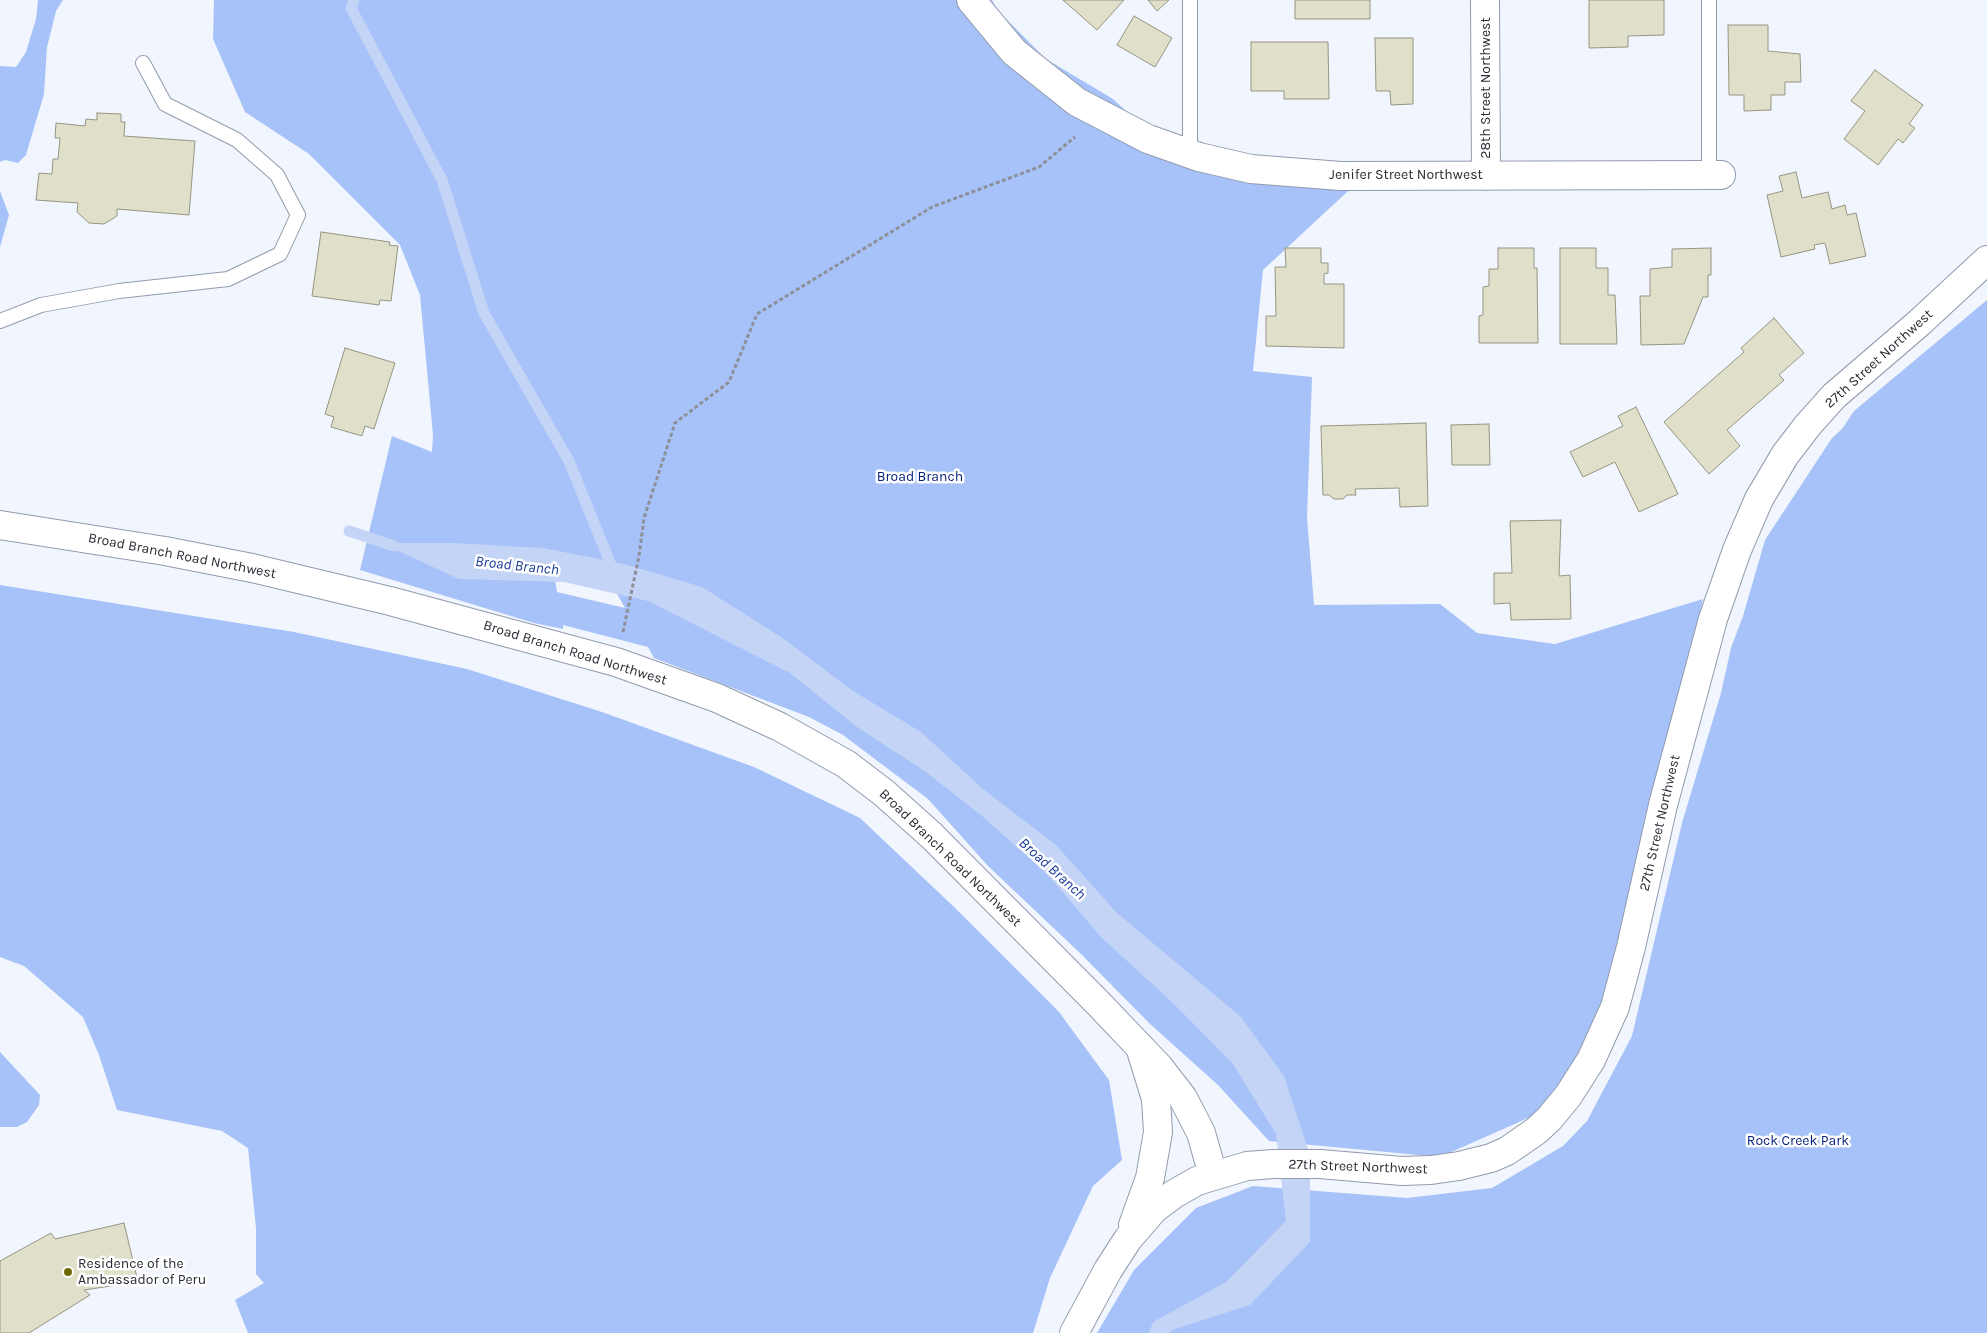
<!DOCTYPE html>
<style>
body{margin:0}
canvas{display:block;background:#f1f5fd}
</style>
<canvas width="1987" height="1333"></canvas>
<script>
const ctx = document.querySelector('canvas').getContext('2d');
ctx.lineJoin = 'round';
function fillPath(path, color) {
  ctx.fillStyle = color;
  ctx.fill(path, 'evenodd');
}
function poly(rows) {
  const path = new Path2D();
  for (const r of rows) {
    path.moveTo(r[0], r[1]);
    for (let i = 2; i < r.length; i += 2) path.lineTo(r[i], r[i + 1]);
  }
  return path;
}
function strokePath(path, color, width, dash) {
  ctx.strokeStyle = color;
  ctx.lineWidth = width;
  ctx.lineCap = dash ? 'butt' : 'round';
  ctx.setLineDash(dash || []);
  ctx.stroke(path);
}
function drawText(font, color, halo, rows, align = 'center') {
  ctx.font = font + ' Karla,sans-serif';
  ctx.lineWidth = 5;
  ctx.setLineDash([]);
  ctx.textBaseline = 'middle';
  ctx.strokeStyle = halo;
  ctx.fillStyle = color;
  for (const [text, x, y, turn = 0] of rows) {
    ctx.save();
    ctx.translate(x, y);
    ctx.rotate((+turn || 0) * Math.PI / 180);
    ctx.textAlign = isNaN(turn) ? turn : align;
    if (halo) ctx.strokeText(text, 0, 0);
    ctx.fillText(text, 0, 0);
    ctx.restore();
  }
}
const green = poly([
 [38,0,63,0,56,11,47,47,44,94,26,155,18,163,5,160,0,162,0,66,16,67,26,52,36,19],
 [214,0,992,0,998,11,1046,59,1113,99,1148,131,1196,150,1375,166,1263,270,1253,371,1312,377,1307,517,1314,605,1440,604,1477,633,1555,644,1703,599,1661,772,1629,935,1589,1039,1544,1111,1440,1157,1269,1141,1218,1085,1149,1023,1081,954,988,866,928,799,843,735,809,717,654,658,648,647,563,625,563,629,534,623,360,570,392,436,432,452,433,435,420,295,400,245,309,154,245,112,213,39],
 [600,563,625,608,557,592,553,567],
 [0,191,9,215,0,247],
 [1987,300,1987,1333,1097,1333,1134,1270,1196,1208,1253,1186,1407,1198,1492,1188,1563,1146,1587,1121,1632,1036,1682,823,1721,693,1731,648,1743,616,1765,540,1832,438,1842,429,1854,411],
 [0,585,294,632,467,669,602,712,754,767,860,818,953,906,1059,1012,1109,1080,1122,1160,1093,1186,1050,1278,1033,1333,248,1333,235,1300,264,1283,256,1274,256,1228,248,1148,222,1131,117,1110,99,1055,83,1017,24,966,0,957],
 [0,1052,40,1095,39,1105,27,1122,17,1127,0,1127]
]);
const water = poly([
 [381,543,453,543,543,548,624,564,702,587,784,639,853,691,921,732,983,789,1056,845,1116,912,1241,1017,1284,1076,1310,1155,1310,1242,1250,1305,1172,1330,1170,1333,1149,1333,1153,1322,1226,1282,1286,1221,1276,1134,1233,1064,1174,1004,1101,937,1048,875,982,816,926,772,857,727,790,673,648,601,564,582,459,579]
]);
const stream = poly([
 [354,0,351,8,442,180,484,313,569,461,615,575],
 [349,531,394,546]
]);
const building = poly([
 [1063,0,1124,0,1097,30,1063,0],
 [1148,0,1169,0,1157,11,1148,0],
 [1295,0,1370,0,1370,19,1295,19,1295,0],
 [1589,0,1664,0,1664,35,1628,36,1628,47,1589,48,1589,0],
 [1134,16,1172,38,1155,67,1117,45,1134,16],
 [1728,25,1768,25,1768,51,1800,54,1801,82,1785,82,1785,95,1771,95,1771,110,1744,111,1744,95,1729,95,1728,25],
 [1375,38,1413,38,1413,104,1391,105,1390,91,1376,91,1375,38],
 [1251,42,1328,42,1329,99,1284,99,1284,91,1251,91,1251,42],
 [1875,70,1923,105,1909,124,1915,128,1903,143,1898,139,1878,165,1844,139,1865,111,1851,101,1875,70],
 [97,113,121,114,121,122,125,122,124,136,195,141,189,215,117,209,117,216,104,224,89,223,77,212,78,203,36,200,39,173,52,174,53,159,58,159,60,138,55,138,56,123,85,126,86,119,97,120,97,113],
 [1796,172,1802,198,1828,192,1832,209,1845,205,1847,215,1856,213,1866,256,1830,264,1825,243,1814,245,1815,249,1781,257,1767,195,1783,191,1779,176,1796,172],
 [321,232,390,242,389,245,398,246,391,301,380,300,379,305,312,296,321,232],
 [1285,248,1321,248,1321,263,1328,263,1328,273,1324,274,1324,284,1344,284,1344,348,1266,346,1266,316,1276,316,1275,267,1286,267,1285,248],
 [1498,248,1534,248,1534,268,1537,268,1538,343,1479,343,1479,316,1483,315,1483,287,1489,286,1489,269,1498,269,1498,248],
 [1560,248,1596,248,1596,268,1608,268,1608,295,1615,295,1617,344,1560,344,1560,248],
 [1711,248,1711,275,1708,275,1708,297,1703,297,1684,344,1641,345,1640,296,1650,296,1650,269,1672,267,1672,249,1711,248],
 [1774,318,1804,353,1779,375,1784,380,1727,430,1740,446,1709,474,1664,422,1744,352,1741,348,1774,318],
 [345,348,395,363,374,429,365,426,362,436,331,427,334,417,325,414,345,348],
 [1636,407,1678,494,1639,512,1615,462,1583,477,1570,452,1623,426,1618,416,1636,407],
 [1426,423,1428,506,1400,507,1399,488,1355,489,1356,495,1347,495,1343,499,1334,499,1329,495,1323,495,1321,426,1426,423],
 [1489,424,1490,465,1452,465,1451,425,1489,424],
 [1561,520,1559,576,1570,575,1571,619,1511,620,1510,603,1494,604,1494,573,1512,573,1510,521,1561,520],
 [124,1223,138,1282,84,1290,90,1295,29,1333,0,1333,0,1261,51,1233,55,1239,124,1223]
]);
const path = poly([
 [623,632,639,556,644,518,675,423,729,382,757,314,932,207,1039,167,1075,137]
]);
const service = poly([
 [1190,0,1190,154],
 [1709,0,1709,175],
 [0,321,41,305,119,291,228,279,280,254,298,215,277,175,237,140,165,104,143,63]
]);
const minor = poly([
 [971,0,1014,52,1077,102,1148,139,1199,157,1251,169,1341,176,1721,175],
 [1485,0,1486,176]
]);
const tertiary = poly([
 [0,525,165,551,252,568,390,601,616,662,717,698,780,727,846,764,884,793,932,836,1097,1002,1159,1067,1183,1098,1201,1133,1213,1175]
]);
const secondary = poly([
 [1133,1225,1150,1178,1158,1132,1156,1099,1140,1047],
 [1074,1333,1108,1270,1128,1239,1154,1209,1174,1194,1197,1181,1247,1166,1273,1164,1320,1164,1402,1171,1431,1170,1459,1166,1491,1158,1507,1151,1536,1131,1549,1119,1568,1096,1591,1060,1615,1007,1631,947,1663,805,1713,619,1737,550,1759,499,1785,455,1808,425,1834,396,1919,323,1987,260]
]);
const markers = [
 [68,1272,5,"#706b05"]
];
const streetNames = [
 ["28th Street Northwest",1486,88,-90],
 ["Jenifer Street Northwest",1406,175],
 ["27th Street Northwest",1879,359,-42],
 ["Broad Branch Road Northwest",182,556,11],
 ["Broad Branch Road Northwest",575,653,17],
 ["27th Street Northwest",1660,823,-77],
 ["Broad Branch Road Northwest",950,858,44],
 ["27th Street Northwest",1358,1167,2]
];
const parkNames = [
 ["Broad Branch",920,477],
 ["Rock Creek Park",1798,1141]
];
const poiNames = [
 ["Residence of the",78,1264],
 ["Ambassador of Peru",78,1280]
];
const waterNames = [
 ["Broad Branch",517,566,6],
 ["Broad Branch",1052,869,42]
];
fillPath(green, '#a7c2f8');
fillPath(water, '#c3d4f6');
strokePath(stream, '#c3d4f6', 11);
fillPath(building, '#e0dfca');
strokePath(building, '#969582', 1);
strokePath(service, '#929bad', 16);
strokePath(minor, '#929bad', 30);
strokePath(tertiary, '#929bad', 30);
strokePath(secondary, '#929bad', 30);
strokePath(path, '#8d9098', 3, [4, 2.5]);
strokePath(service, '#fff', 14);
strokePath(minor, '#fff', 28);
strokePath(tertiary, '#fff', 28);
strokePath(secondary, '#fff', 28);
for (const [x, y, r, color] of markers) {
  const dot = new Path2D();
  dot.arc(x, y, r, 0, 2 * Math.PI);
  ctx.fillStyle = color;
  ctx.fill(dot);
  strokePath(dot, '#fff', 2);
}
drawText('14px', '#282b32', '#fff', streetNames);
drawText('14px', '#031f7a', '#fff', parkNames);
drawText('14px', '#282b32', '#fff', poiNames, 'left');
drawText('italic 15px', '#193c98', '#fff', waterNames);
</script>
